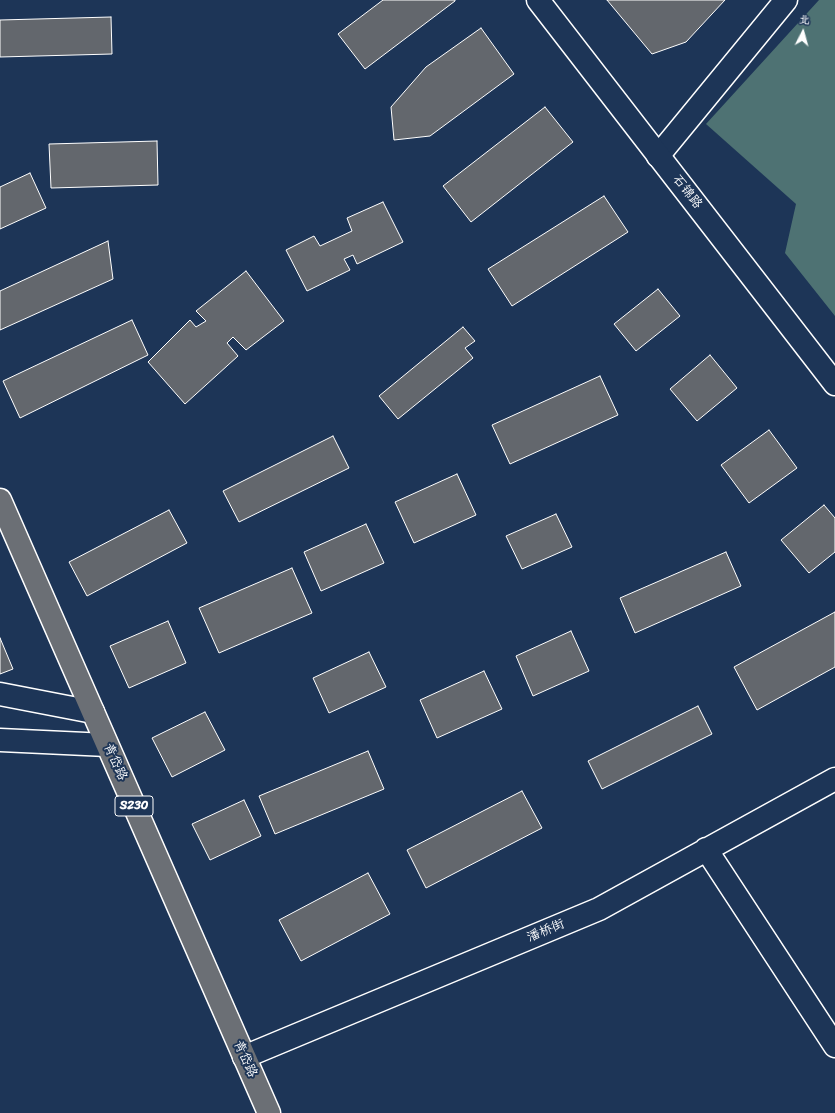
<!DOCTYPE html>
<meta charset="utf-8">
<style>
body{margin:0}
#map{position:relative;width:835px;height:1113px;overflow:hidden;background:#1d3557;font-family:Sriracha,"LXGW WenKai TC",sans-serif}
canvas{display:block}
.north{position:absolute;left:783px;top:12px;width:40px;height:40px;-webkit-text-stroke:3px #1d3557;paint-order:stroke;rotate:6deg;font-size:11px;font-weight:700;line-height:16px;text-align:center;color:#fff}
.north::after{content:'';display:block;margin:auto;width:14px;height:18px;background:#fff;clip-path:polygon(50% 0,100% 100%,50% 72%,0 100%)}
</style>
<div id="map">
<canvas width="835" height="1113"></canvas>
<div class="north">北</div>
</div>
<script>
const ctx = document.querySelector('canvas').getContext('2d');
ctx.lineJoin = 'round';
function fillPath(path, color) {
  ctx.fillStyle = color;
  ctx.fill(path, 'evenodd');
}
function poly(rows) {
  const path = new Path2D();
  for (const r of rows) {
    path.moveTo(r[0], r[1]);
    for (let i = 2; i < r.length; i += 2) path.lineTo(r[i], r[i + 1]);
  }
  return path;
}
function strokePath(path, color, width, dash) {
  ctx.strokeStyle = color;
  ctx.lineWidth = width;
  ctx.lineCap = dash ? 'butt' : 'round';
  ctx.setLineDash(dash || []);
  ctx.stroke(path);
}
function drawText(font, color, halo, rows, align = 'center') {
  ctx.font = font + ' Sriracha,"LXGW WenKai TC",sans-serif';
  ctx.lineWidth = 4;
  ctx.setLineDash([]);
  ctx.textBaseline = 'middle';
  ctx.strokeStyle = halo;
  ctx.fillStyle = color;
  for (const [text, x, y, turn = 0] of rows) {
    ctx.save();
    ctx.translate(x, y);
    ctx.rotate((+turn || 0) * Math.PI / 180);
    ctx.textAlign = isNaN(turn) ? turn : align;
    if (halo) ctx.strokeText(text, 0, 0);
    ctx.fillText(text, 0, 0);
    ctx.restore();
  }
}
const green = poly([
 [819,0,835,0,835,316,785,253,796,204,706,124]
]);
const building = poly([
 [383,0,455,0,455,1,365,69,338,34,383,0],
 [607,0,725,0,686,42,652,54,607,0],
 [111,17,112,54,0,57,0,20,111,17],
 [481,28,514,74,430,136,394,140,391,107,426,67,481,28],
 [545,107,573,142,471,222,443,186,545,107],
 [157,141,158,185,51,188,49,144,157,141],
 [30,173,46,208,0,229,0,187,30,173],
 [604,196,628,232,512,306,488,269,604,196],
 [383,202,403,242,357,264,353,255,344,259,350,270,307,291,286,250,314,236,320,246,352,231,347,218,383,202],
 [108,241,113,279,0,330,0,291,108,241],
 [246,271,284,321,246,350,233,337,227,343,238,356,185,404,148,362,190,320,196,327,206,321,196,311,246,271],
 [658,289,680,316,636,351,614,324,658,289],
 [132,320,148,355,20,418,3,381,132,320],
 [463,327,475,341,465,348,473,358,398,419,379,396,463,327],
 [710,355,737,388,697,421,670,389,710,355],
 [600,376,618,415,510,464,492,425,600,376],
 [769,430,797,468,749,503,721,465,769,430],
 [333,436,349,468,239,522,223,491,333,436],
 [457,474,476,515,414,543,395,502,457,474],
 [824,505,835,518,835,552,809,573,781,540,824,505],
 [169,510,187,543,87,596,69,562,169,510],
 [556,514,572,547,522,569,506,536,556,514],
 [366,524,384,563,321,591,304,552,366,524],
 [726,552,741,586,635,633,620,598,726,552],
 [292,568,312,613,219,653,199,608,292,568],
 [835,612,835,667,757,710,734,667,835,612],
 [168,621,186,663,129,688,110,646,168,621],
 [571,631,589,671,533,696,516,656,571,631],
 [0,638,13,669,0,674,0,638],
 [369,652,386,687,329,713,313,678,369,652],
 [484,671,502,709,437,738,420,700,484,671],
 [698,706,712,734,602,789,588,761,698,706],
 [205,712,225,750,172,777,152,738,205,712],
 [368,751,384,789,275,834,259,796,368,751],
 [522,791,542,828,426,888,407,850,522,791],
 [244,800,261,836,210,860,192,824,244,800],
 [368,873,390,914,301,961,279,920,368,873]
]);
const minor = poly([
 [658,156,786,0],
 [0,694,93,712],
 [0,740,107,745],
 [706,849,835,1046],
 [244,1057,599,909,835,779]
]);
const tertiary = poly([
 [538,0,835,384]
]);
const primary = poly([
 [0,500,269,1113]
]);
const shields = [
 [134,806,38]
];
const shieldNames = [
 ["S230",134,806]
];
const streetNames = [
 ["石锦路",687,192,52],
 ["青岱路",115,762,66],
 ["潘桥街",546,931,-23],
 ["青岱路",245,1059,66]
];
fillPath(green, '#4e7273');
fillPath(building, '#63676d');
strokePath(building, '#fff', 1);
strokePath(minor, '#fff', 25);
strokePath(tertiary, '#fff', 25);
strokePath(primary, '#fff', 25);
strokePath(minor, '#1d3557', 22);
strokePath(tertiary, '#1d3557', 22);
strokePath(primary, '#6b6f75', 22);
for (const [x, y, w] of shields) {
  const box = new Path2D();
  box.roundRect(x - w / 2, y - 10, w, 20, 3);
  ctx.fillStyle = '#1d3557';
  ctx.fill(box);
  strokePath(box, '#fff', 1);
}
drawText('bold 12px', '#fff', null, shieldNames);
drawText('13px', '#fff', '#1d3557', streetNames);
</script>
